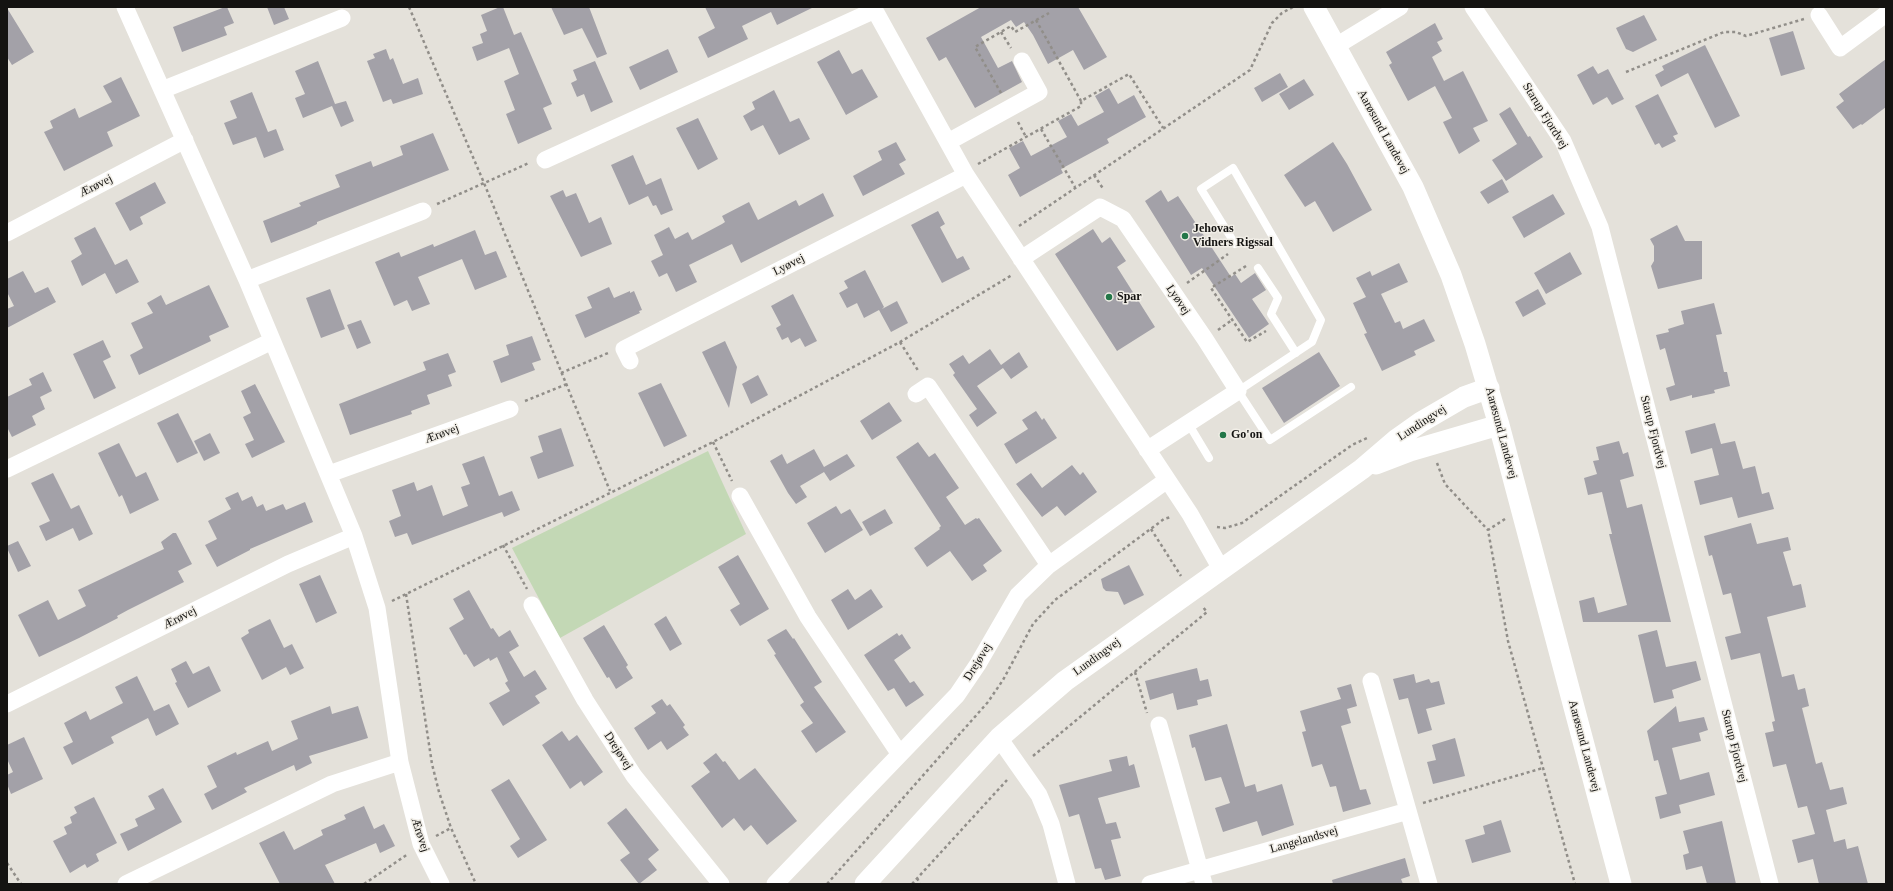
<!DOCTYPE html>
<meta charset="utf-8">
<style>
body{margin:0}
#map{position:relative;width:1893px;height:891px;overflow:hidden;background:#e4e1da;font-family:Georgia,serif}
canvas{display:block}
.frame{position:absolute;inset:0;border:8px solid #141311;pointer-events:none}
</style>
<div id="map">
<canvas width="1893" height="891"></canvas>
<div class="frame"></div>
</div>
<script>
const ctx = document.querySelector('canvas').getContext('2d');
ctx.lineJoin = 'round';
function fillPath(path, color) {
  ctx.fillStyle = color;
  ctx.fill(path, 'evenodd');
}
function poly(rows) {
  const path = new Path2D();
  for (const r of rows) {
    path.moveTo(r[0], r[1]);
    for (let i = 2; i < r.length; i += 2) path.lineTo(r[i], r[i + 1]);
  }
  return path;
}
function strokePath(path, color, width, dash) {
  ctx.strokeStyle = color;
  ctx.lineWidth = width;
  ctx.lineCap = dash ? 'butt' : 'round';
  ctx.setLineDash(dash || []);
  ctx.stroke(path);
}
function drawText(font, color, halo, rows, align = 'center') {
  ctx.font = font + ' Georgia,serif';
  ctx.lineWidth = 3;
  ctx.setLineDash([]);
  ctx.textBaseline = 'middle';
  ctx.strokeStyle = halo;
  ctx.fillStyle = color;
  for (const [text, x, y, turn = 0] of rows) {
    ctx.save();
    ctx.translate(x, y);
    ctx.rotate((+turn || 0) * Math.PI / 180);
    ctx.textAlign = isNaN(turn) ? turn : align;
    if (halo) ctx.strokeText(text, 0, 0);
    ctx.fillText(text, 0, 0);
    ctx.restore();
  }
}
const green = poly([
 [708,451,746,534,560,638,512,548]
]);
const building = poly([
 [225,7,227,7,234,23,224,27,227,35,182,52,173,27],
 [267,7,284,7,289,19,274,25],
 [500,7,503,7,514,35,521,32,552,104,543,108,552,129,518,144,506,114,515,110,504,81,519,74,509,48,477,61,472,47,483,43,480,34,487,31,481,15],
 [551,7,589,7,607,54,597,58,582,28,564,35],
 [705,7,814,7,777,25,771,12,742,26,748,39,708,58,698,37,715,28],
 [981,7,1078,7,1107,57,1084,70,1073,50,1048,64,1033,35,1024,22,1016,27,1011,20,981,37,998,68,1012,61,1022,82,975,108,946,57,939,61,926,38],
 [7,8,34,52,12,65,7,57],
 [1644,15,1657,40,1633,52,1626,49,1616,28],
 [1435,23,1443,39,1437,42,1442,51,1432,57,1444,81,1463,71,1488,121,1473,128,1480,141,1459,154,1443,122,1452,118,1435,86,1408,101,1389,65,1392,63,1386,52],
 [1793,31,1805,69,1781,76,1769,38],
 [1705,45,1740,116,1715,128,1688,73,1661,87,1655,75,1664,70,1662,66],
 [386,49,390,60,393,58,403,84,418,78,423,94,393,104,391,99,383,102,367,61,375,58,373,54],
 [668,49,678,72,640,90,629,67],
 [839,50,852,74,862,69,878,97,846,115,817,62],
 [1886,59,1886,107,1862,125,1861,124,1853,129,1836,107,1844,101,1839,94],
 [318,61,335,104,346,101,354,121,341,127,332,106,303,118,295,98,305,94,295,71],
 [595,61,613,102,591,112,584,94,577,97,571,83,577,80,573,70],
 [1593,66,1598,74,1608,69,1624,99,1612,105,1607,97,1593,105,1577,75],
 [1280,73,1288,87,1262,102,1254,88],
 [121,77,140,116,107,132,113,146,64,171,44,132,53,128,50,121,75,108,79,118,112,102,103,86],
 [1304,79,1314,95,1289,110,1279,94],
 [1109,88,1118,104,1134,95,1146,117,1107,139,1109,143,1061,169,1063,173,1020,197,1008,175,1020,168,1009,148,1023,141,1031,156,1067,137,1058,121,1071,114,1078,126,1104,112,1095,96],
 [774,90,790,122,799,118,810,139,779,155,763,125,751,131,743,116,755,109,752,102],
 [252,92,268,132,276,129,284,150,264,158,256,137,233,145,224,123,237,118,230,101],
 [1658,94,1678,134,1673,136,1676,141,1662,148,1659,143,1655,145,1635,106],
 [1510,107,1528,137,1530,136,1543,157,1506,181,1492,160,1517,144,1499,114],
 [698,118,718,159,698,170,676,128],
 [433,133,449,170,317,222,317,224,309,228,271,243,263,221,301,206,299,203,340,187,335,175,371,161,373,167,403,155,400,146],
 [896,142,906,160,899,164,905,174,863,196,853,176,882,160,878,151],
 [1333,142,1347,164,1372,210,1333,232,1315,201,1305,207,1284,175],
 [633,155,646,185,661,178,673,210,661,215,656,205,653,206,648,196,629,205,611,165],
 [1502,179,1509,192,1488,204,1480,192],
 [155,182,166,203,140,217,143,224,130,231,115,203],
 [563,190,566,197,576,193,589,223,601,217,612,244,581,257,550,196],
 [1161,190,1168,202,1178,196,1231,277,1235,274,1241,283,1255,273,1266,290,1252,299,1269,324,1249,338,1202,268,1191,275,1145,201],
 [823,193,834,216,741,263,732,244,689,265,697,282,676,292,667,273,659,277,651,261,663,255,654,235,669,227,675,239,688,232,692,240,722,224,725,222,722,216,749,202,758,220,796,200,799,206],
 [1553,194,1565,214,1524,238,1512,217],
 [938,211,945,224,940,227,957,259,963,256,970,269,942,283,911,225],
 [1677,225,1685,241,1702,241,1702,279,1658,289,1651,266,1654,261,1654,246,1650,239],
 [95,227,115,265,127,259,139,282,116,294,105,273,82,286,71,261,82,254,74,238],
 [1093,229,1102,243,1110,237,1126,261,1117,267,1155,327,1117,351,1055,254],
 [475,230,485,255,496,251,507,277,475,290,462,259,418,277,430,304,412,311,407,300,394,306,375,262,399,252,401,257,433,244,434,247],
 [1570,252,1582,274,1546,294,1534,273],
 [1399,263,1408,282,1381,294,1395,323,1400,321,1403,329,1424,319,1435,341,1414,351,1416,355,1382,371,1364,334,1367,333,1353,303,1366,297,1356,278,1370,271,1372,276],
 [865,270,884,307,882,309,897,301,908,323,891,332,879,310,864,318,857,303,847,308,839,293,848,288,844,281],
 [23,271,35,293,48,287,56,302,7,328,7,309,14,306,7,292,7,279],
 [209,285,229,327,209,336,211,341,139,375,130,355,143,348,131,323,153,313,147,303,161,295,166,305],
 [609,287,614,298,630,291,630,293,634,291,642,310,639,311,640,313,585,338,575,315,592,308,587,297],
 [330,289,345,329,321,338,306,298],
 [1538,289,1546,304,1523,317,1515,302],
 [793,294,817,341,805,347,800,338,791,343,788,337,782,340,776,328,781,325,771,306],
 [1714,303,1722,334,1716,335,1724,372,1727,372,1730,386,1714,390,1715,393,1692,398,1692,395,1670,401,1666,388,1675,385,1665,348,1660,350,1656,335,1669,332,1668,329,1684,324,1681,311],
 [361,320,371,343,357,349,347,325],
 [532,336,541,360,532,363,535,370,501,383,493,361,509,355,506,345],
 [103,340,111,357,103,361,116,388,94,399,73,354],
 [725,341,737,367,729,408,702,352],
 [990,349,1001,365,1019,352,1028,367,1011,379,1003,368,977,386,997,413,977,427,969,415,977,409,953,375,955,373,949,364,963,355,969,364],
 [1319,352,1340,386,1284,423,1262,388],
 [448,353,456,372,448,375,452,386,427,395,430,404,411,411,412,414,350,435,339,404,426,370,423,362],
 [43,372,52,391,40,397,45,409,32,416,36,425,12,437,7,427,7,397,32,385,29,379],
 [758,375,768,395,751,404,742,384],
 [661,383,687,436,664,447,638,393],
 [255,384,285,442,252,458,245,444,254,440,243,417,251,413,241,391],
 [889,402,902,421,872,440,860,421],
 [1036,411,1042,420,1044,418,1057,438,1016,464,1004,444,1028,429,1022,420],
 [178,413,198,453,177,463,157,423],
 [1715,423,1721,444,1735,441,1743,469,1755,466,1762,494,1769,492,1774,509,1738,518,1732,497,1700,505,1694,481,1719,475,1712,448,1691,454,1685,431],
 [561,428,574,466,538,479,530,457,543,452,538,436],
 [210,433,220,453,204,461,194,441],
 [1619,441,1623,454,1628,452,1634,476,1620,480,1627,508,1642,504,1671,622,1583,622,1579,601,1594,597,1598,613,1627,605,1609,534,1612,534,1602,492,1588,495,1584,478,1597,474,1593,461,1599,460,1596,447],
 [918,442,929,457,935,453,959,488,946,497,965,525,976,518,977,519,979,518,1002,551,983,565,987,571,972,581,950,551,927,567,914,548,940,529,939,528,941,526,896,457],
 [119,443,136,477,146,472,159,500,130,514,122,495,119,497,98,453],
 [814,449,824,467,847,454,855,466,830,481,824,472,800,486,807,497,796,504,788,493,770,461,782,454,787,464],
 [484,456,499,496,512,491,520,510,504,517,502,512,412,545,407,533,395,537,389,521,401,516,392,490,414,482,417,491,432,485,443,516,468,506,461,487,470,484,462,464],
 [1072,465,1080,475,1083,472,1097,492,1065,516,1057,506,1042,517,1016,484,1031,473,1042,488],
 [53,473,71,509,79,505,93,534,79,541,73,528,46,541,39,526,50,521,31,483],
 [238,492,242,501,252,496,257,507,263,504,266,511,283,504,286,510,305,502,313,522,250,549,250,550,217,567,205,545,217,539,208,521,231,509,225,498],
 [836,506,841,514,850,509,863,530,825,553,807,523],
 [885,509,893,523,870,536,862,522],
 [1751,523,1757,544,1788,537,1791,550,1783,552,1793,586,1801,584,1806,607,1767,617,1782,677,1794,674,1798,690,1805,688,1809,706,1802,708,1816,764,1822,762,1830,790,1843,787,1847,804,1826,810,1834,842,1845,839,1847,849,1858,846,1868,884,1819,884,1813,859,1798,863,1792,840,1815,834,1807,806,1798,808,1786,764,1773,767,1765,733,1774,731,1772,722,1775,721,1760,653,1731,660,1725,637,1741,633,1731,593,1723,595,1712,555,1709,556,1704,536],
 [173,533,176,533,192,564,178,571,184,582,128,610,117,616,118,618,79,638,39,657,18,615,48,600,58,620,86,606,78,590,164,549,161,542],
 [18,541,31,566,18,572,7,548,7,546],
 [738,555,769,609,740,626,730,610,740,604,718,567],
 [1129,565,1144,595,1124,605,1118,592,1106,591,1103,588,1101,579],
 [320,575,337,613,316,623,299,584],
 [848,589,855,600,871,589,883,607,848,630,831,600],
 [469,590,491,629,493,628,499,637,510,630,519,646,509,652,524,677,535,670,547,689,535,696,540,703,503,726,489,703,510,691,505,683,508,681,497,657,490,661,489,658,474,667,466,654,464,655,449,628,464,619,453,599],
 [666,616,682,644,670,651,654,624],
 [270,619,284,648,292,644,304,668,290,675,286,667,262,680,241,638,249,633,248,630],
 [604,625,628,665,626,667,633,678,616,689,609,677,607,678,583,638],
 [786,629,793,639,794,638,822,682,814,687,846,732,816,753,801,731,813,723,800,705,804,702,774,655,776,654,767,640],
 [1657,630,1666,667,1696,661,1701,680,1672,690,1674,698,1654,703,1638,635],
 [897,633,899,636,902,634,911,648,894,660,910,683,914,681,924,695,906,707,894,688,888,691,864,655],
 [186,661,193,674,209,666,221,691,188,708,175,683,177,682,171,669],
 [1197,668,1200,681,1208,679,1212,696,1197,700,1198,705,1177,710,1173,693,1150,700,1145,681],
 [1414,674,1416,683,1429,679,1431,683,1439,681,1445,704,1426,709,1432,730,1418,734,1408,698,1399,700,1393,679],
 [137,676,154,711,169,704,179,724,156,736,148,718,111,737,114,743,72,765,63,747,73,742,64,723,86,711,90,720,123,703,115,687],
 [1351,684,1357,706,1347,709,1351,723,1341,726,1360,790,1366,789,1371,804,1343,812,1336,786,1330,787,1322,764,1312,767,1302,732,1306,731,1300,711,1341,699,1337,688],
 [662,699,667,706,670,704,685,725,683,727,689,735,667,750,661,741,648,750,634,728,656,713,651,706],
 [330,706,332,714,358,706,368,738,309,756,312,763,296,771,294,765,244,788,247,792,212,810,204,794,217,787,207,766,236,752,237,755,268,741,272,751,298,739,291,721],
 [1676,706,1679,722,1704,717,1708,730,1699,733,1701,741,1672,748,1680,780,1709,772,1715,795,1679,805,1681,813,1660,819,1655,797,1667,794,1658,760,1654,761,1647,731],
 [1227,724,1245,787,1255,784,1257,792,1282,784,1294,825,1262,836,1257,821,1223,832,1215,808,1230,803,1221,777,1205,781,1195,747,1192,748,1189,735],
 [562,731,569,741,577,735,603,772,584,786,581,781,570,789,542,745],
 [24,737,43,779,11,794,7,784,7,775,13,772,7,759,7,745],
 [1455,738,1465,776,1433,784,1427,762,1436,760,1432,745],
 [716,753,723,762,725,761,739,780,755,768,797,821,767,845,751,825,744,831,734,818,722,828,691,786,710,772,703,763],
 [1127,756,1129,766,1134,764,1140,787,1098,798,1106,824,1116,822,1121,838,1111,840,1121,876,1105,880,1101,868,1095,869,1079,814,1069,817,1059,785,1112,771,1109,760],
 [509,779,547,840,518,858,510,846,520,839,491,790],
 [163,788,182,822,128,851,120,834,138,826,135,819,155,809,148,796],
 [94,797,117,843,96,854,99,861,87,868,85,864,70,873,53,841,67,834,64,827,72,823,70,817,77,813,74,807],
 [364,806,374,829,384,824,395,846,380,853,376,843,325,865,335,884,280,884,259,843,284,831,294,850,323,835,321,830,346,819,344,815],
 [626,808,659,850,648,859,657,870,639,884,620,860,630,853,607,823],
 [1501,820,1511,852,1472,863,1465,840,1485,834,1483,826],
 [1722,821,1736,884,1707,884,1702,866,1686,870,1683,855,1689,853,1683,831],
 [1405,858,1410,876,1401,879,1403,884,1333,884,1332,880]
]);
const path = poly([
 [409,7,484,183,610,491],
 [1036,20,1081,101],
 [1001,32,1011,48],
 [1626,72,1724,32,1736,32,1746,36,1804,19],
 [1001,93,975,47,1011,26,1015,32,1049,13],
 [1018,122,1026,137],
 [1041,129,1075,187],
 [978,164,1081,106,1081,101,1129,74,1163,128],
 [1094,175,1104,190],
 [437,204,529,163],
 [1019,226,1250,70,1272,23,1282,13,1293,7],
 [1246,266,1211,288,1247,342,1266,331],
 [1187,283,1228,254],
 [1218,330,1232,320],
 [900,342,919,372],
 [561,373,608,353],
 [525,401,567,384],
 [713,442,732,481],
 [1437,463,1445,484,1488,530],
 [1505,519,1488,530,1508,641,1575,884],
 [1217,527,1225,528,1242,523,1352,445,1367,438],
 [1151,529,1181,576],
 [503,545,527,589],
 [406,594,432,764,439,792,451,828,476,884],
 [392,601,713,442,900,342,1012,275],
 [1135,672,1147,713],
 [1033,756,1207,612,1202,606],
 [1423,803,1543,768],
 [436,836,451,828],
 [7,863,21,884],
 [917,878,920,884],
 [364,884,408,854],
 [827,884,988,702,1003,680,1033,624,1055,600,1164,519,1171,517],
 [912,884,1007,780]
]);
const service = poly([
 [1235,244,1201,189,1233,168,1321,320,1312,342,1238,391,1270,440,1351,387],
 [1258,268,1278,298,1271,314,1296,353],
 [1188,423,1209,458]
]);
const minor = poly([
 [125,7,247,280,354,536,377,608,400,762,421,844,441,884],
 [873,7,966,175,1190,514,1221,569],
 [1473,7,1563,141,1600,227,1770,884],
 [1819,15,1840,48,1886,14],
 [1336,46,1400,7],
 [162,90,342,18],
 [948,142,1039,92,1022,61],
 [545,160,875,10],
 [7,233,185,140],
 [1021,259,1100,207,1123,219,1205,339,1238,391,1147,450],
 [247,280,423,211],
 [630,361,624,349,966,175],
 [916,394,928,386,1049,565],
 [7,469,272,341],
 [329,474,510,409],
 [740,496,808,617,899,753],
 [532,605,585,700,634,776,721,884],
 [1371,681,1429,884],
 [7,704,288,564,354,536],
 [1159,725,1204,884],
 [999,738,1039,795,1051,824,1067,884],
 [126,884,332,784,400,762],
 [775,884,957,695,978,664,1018,595,1049,565,1167,480],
 [1150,884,1408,811]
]);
const tertiary = poly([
 [1314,7,1413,187,1451,275,1475,344,1499,425,1621,884],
 [1376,464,1410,451,1499,425],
 [865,884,999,738,1065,681,1362,469,1397,439,1421,422,1464,397,1489,388]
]);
const markers = [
 [1185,236,4,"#237749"],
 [1109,297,4,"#237749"],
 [1223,435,4,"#237749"]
];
const streetNames = [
 ["Starup Fjordvej",1545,116,58],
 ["Aarøsund Landevej",1383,132,61],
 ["Ærøvej",96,186,-27],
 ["Lyøvej",789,265,-27],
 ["Lyøvej",1178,300,56],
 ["Lundingvej",1422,423,-33],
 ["Starup Fjordvej",1653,432,76],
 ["Aarøsund Landevej",1501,433,75],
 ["Ærøvej",442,434,-20],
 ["Ærøvej",180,618,-27],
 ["Lundingvej",1097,657,-36],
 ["Drejøvej",978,662,-58],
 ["Aarøsund Landevej",1584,746,75],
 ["Starup Fjordvej",1734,746,76],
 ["Drejøvej",618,751,57],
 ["Ærøvej",420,835,72],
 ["Langelandsvej",1304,840,-16]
];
const poiNames = [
 ["Jehovas",1193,229],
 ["Vidners Rigssal",1193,243],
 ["Spar",1117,297],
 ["Go'on",1231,435]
];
fillPath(green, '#c3d8b5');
fillPath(building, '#a3a1a8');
strokePath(path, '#918e89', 2.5, [3, 3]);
strokePath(service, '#fff', 8);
strokePath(minor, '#fff', 17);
strokePath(tertiary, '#fff', 21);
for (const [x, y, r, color] of markers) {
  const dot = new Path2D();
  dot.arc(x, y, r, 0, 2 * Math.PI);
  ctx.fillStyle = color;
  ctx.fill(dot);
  strokePath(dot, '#f1eee7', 1.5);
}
drawText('12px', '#141311', '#f1eee7', streetNames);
drawText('bold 12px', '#141311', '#f1eee7', poiNames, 'left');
</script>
